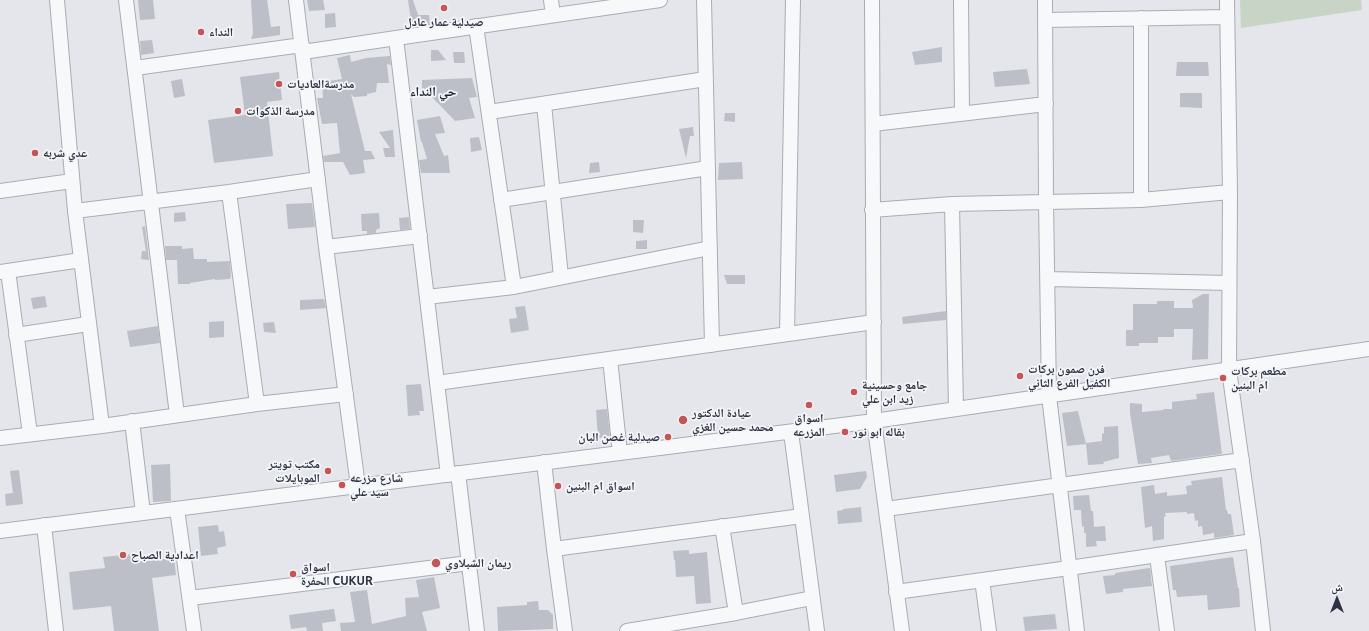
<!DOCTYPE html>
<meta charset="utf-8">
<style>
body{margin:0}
#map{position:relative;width:1369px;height:631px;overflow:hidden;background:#e4e6eb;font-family:Ubuntu,"Noto Naskh Arabic",sans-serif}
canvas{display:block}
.north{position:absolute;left:1317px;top:579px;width:40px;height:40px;-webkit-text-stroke:3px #f4f5f8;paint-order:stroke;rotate:0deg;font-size:11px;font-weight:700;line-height:16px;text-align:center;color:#2d3242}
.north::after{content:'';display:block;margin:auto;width:14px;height:18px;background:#2d3242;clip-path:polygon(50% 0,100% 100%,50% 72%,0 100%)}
</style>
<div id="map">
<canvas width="1369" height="631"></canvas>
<div class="north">ش</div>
</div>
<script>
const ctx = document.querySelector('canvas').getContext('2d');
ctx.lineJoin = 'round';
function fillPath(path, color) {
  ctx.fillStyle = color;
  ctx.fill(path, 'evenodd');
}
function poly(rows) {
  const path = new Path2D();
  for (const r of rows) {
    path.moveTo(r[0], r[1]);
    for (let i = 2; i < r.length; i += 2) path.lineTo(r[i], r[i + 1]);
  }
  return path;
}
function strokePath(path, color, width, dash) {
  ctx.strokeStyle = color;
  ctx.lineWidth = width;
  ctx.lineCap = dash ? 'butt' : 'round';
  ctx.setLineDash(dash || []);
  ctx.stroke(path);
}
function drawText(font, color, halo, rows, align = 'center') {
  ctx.font = font + ' Ubuntu,"Noto Naskh Arabic",sans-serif';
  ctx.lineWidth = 3.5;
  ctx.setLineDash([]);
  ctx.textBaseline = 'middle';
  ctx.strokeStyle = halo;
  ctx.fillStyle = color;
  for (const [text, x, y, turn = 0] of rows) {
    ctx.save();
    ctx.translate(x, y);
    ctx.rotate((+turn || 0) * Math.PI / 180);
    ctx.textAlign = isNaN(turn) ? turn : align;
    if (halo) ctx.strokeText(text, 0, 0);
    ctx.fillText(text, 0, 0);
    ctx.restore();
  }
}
const green = poly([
 [1240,0,1361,0,1362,10,1241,28]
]);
const building = poly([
 [138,0,153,0,155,19,140,20],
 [251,0,267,0,271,27,280,26,280,35,251,39,253,33],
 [307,0,323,0,325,10,309,11],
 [408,0,413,0,418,15,429,15,430,25,412,27],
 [335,13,336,27,325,28,325,14],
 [152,40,154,53,141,55,140,41],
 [942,47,942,62,915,65,912,52],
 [431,50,438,50,446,60,431,61],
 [453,52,464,52,465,63,454,63],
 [350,55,351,62,366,58,390,56,391,65,387,64,389,83,377,83,376,92,367,94,367,96,354,97,351,94,365,151,371,151,375,159,363,160,365,173,350,175,343,162,324,162,323,156,340,153,337,123,322,124,317,98,323,98,322,82,342,79,337,58],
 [1177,62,1208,62,1209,76,1176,76],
 [1027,69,1030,84,995,87,993,72],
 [279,72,282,100,267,102,273,156,214,163,208,120,245,115,240,77],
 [472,78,477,97,469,98,475,118,455,121,431,96,427,96,427,92,422,93,422,80],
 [182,79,185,96,174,98,171,81],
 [1180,93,1202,93,1202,108,1180,107],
 [725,113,735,113,735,122,724,121],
 [440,116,445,133,435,134,444,156,448,155,450,173,421,173,419,160,427,159,422,142,421,142,417,120],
 [693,127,694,136,690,136,686,158,679,129],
 [393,130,395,157,385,157,383,148,390,148,379,132],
 [479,137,482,150,471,152,470,138],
 [599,162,600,172,589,173,590,163],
 [742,162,743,179,718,180,719,163],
 [312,203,315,227,288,229,286,204],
 [185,212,186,221,174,222,174,213],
 [379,213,380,228,376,230,376,233,367,234,367,231,362,231,361,214],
 [409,217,410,229,400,230,399,218],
 [633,220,644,220,643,233,633,232],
 [145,226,149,260,141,259,142,251,146,251,142,227],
 [647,240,647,249,636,249,636,241],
 [165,246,182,246,182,249,193,248,194,259,207,259,207,262,230,261,231,276,230,279,215,280,215,279,190,283,190,284,178,284,177,260,166,260],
 [724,275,745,275,745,284,727,284],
 [1203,294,1209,294,1208,359,1192,360,1193,329,1174,329,1174,337,1158,337,1158,343,1139,343,1139,346,1126,346,1126,330,1133,330,1133,304,1157,304,1157,301,1174,301,1174,308,1193,308,1192,300],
 [45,296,47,307,33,309,31,298],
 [324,299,326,308,300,310,300,300],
 [525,306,529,330,511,333,509,319,517,318,515,307],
 [946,311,946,320,903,324,902,317],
 [224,321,224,337,209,338,209,322],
 [274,322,276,333,264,332,263,323],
 [158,326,160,343,130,347,127,331],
 [421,384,424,411,419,411,420,415,408,416,406,385],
 [1214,392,1222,454,1171,461,1169,455,1151,458,1152,463,1138,464,1130,413,1130,403,1142,404,1142,412,1164,410,1163,409,1172,409,1172,402,1197,399,1196,394],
 [607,409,610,437,598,438,596,410],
 [1078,411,1086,444,1067,446,1062,413],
 [1118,426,1119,458,1103,462,1104,464,1088,465,1086,443,1102,441,1102,434,1104,433,1104,427],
 [170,464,171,501,153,502,151,465],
 [19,470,23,504,6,506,5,494,13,493,10,471],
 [866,471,867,477,860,489,836,492,834,475],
 [1222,477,1226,510,1227,510,1228,514,1231,514,1234,535,1214,538,1214,533,1203,535,1202,526,1198,527,1198,520,1195,521,1194,513,1187,514,1187,512,1165,513,1166,516,1164,517,1164,539,1153,541,1152,526,1145,528,1141,487,1154,485,1155,494,1167,492,1167,496,1187,494,1186,486,1192,485,1191,481],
 [1089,495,1091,511,1093,511,1094,527,1105,526,1106,541,1096,541,1097,546,1086,547,1086,533,1084,533,1084,526,1082,527,1081,510,1074,510,1073,496],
 [861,507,862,522,838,524,837,511,843,510,843,509],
 [218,525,219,532,224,531,226,546,217,548,218,554,201,556,198,527],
 [689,550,689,554,707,552,711,603,696,604,694,576,676,577,675,560,674,560,673,551],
 [133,554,134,562,174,558,176,575,152,578,159,631,114,631,111,606,73,610,69,572,105,568,103,557],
 [1233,557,1238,588,1239,588,1240,607,1208,610,1207,595,1177,597,1176,590,1173,590,1170,566],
 [1150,568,1152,586,1123,589,1123,592,1106,594,1103,576,1115,575,1115,573],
 [434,577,440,608,422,612,427,631,341,631,340,623,355,622,350,592,367,590,372,624,406,616,405,598,419,597,416,580],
 [538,601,539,610,548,610,553,615,553,629,498,631,497,607,527,605,527,602],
 [334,609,336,621,322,623,323,631,307,631,306,627,291,629,289,615],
 [1055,614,1057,629,1025,631,1023,617]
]);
const minor = poly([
 [57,0,75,211,102,426],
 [126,0,177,415],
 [296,0,326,247,358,486],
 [551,0,553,15],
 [704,0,712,345],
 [872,0,874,421,902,631],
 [961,0,962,113],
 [1045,0,1046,201,1049,396,1077,631],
 [1227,0,1230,192,1229,370,1253,541,1263,631],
 [1045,20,1227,17],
 [476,26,514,287],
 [396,38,448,475],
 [303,52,396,38,660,0],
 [135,68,302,45],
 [544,104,561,277],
 [489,112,706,79],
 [873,124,1046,104],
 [0,191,72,181],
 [229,192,257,404],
 [501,200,708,168],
 [1141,200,1141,18],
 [952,204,956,409],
 [872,210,952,204,1141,200,1230,192],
 [75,211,229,192,318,179],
 [326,247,420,236],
 [8,271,30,434],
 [0,272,81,260],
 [1048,279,1229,283],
 [427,297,514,287,710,248],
 [787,334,793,0],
 [16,335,88,324],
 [610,359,620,453],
 [437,383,874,322],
 [132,421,143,513],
 [791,432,817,631],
 [0,438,102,426,257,404,346,394],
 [544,462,554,549,565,631],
 [458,473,477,631],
 [177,509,194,631],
 [886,509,1242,460],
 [44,525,56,631],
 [722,526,736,613],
 [0,531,874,421,1369,349],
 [554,549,802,516],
 [1157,556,1167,631],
 [982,580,989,631],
 [896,592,1069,568,1253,541],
 [190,598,469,563],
 [627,631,736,613,812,598]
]);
const markers = [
 [444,8,4,"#c55458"],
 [201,32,4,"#c55458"],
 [279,84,4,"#c55458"],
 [238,111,4,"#c55458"],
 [35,153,4,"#c55458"],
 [1020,376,4,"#c55458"],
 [1223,378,4,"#c55458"],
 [854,392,4,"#c55458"],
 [809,405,4,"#c55458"],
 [683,420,5,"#c55458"],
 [845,432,4,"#c55458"],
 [668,437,4,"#c55458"],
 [328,471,4,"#c55458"],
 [342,485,4,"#c55458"],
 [558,486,4,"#c55458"],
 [123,555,4,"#c55458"],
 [436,563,5,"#c55458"],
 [293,574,4,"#c55458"]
];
const poiNames = [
 ["صيدلية عمار عادل",444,22,"center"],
 ["النداء",209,32],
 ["مدرسةالعاديات",287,84],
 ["مدرسة الذكوات",246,111],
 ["عدي شربه",43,153],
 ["فرن صمون بركات",1028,369],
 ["الكفيل الفرع الثاني",1028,383],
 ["مطعم برکات",1231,371],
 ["ام البنین",1231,385],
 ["جامع وحسينية",862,385],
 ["زيد ابن علي",862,399],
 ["عيادة الدكتور",692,413],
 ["محمد حسين الغزي",692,427],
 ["اسواق",809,418,"center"],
 ["المزرعه",809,432,"center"],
 ["بقاله ابو نور",853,432],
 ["صيدلية غصن البان",660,437,"right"],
 ["مكتب تويتر",320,464,"right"],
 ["الموبايلات",320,478,"right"],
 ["شارع مزرعه",350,478],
 ["سيد علي",350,492],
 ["اسواق ام البنين",566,486],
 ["اعدادية الصباح",131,555],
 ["ريمان الشبلاوي",445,563],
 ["اسواق",301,567],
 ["الحفرة CUKUR",301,581]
];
const neighbourhoodNames = [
 ["حي النداء",433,92]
];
fillPath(green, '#c8d4c6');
fillPath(building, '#bcbfc8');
strokePath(minor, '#a9acb5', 16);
strokePath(minor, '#f7f8f9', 14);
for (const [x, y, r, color] of markers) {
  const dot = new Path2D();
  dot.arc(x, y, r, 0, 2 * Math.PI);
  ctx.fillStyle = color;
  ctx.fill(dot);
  strokePath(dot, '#f4f5f8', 1.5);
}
drawText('bold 12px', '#2d3242', '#f4f5f8', poiNames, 'left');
drawText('bold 13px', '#1f2434', '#f4f5f8', neighbourhoodNames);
</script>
